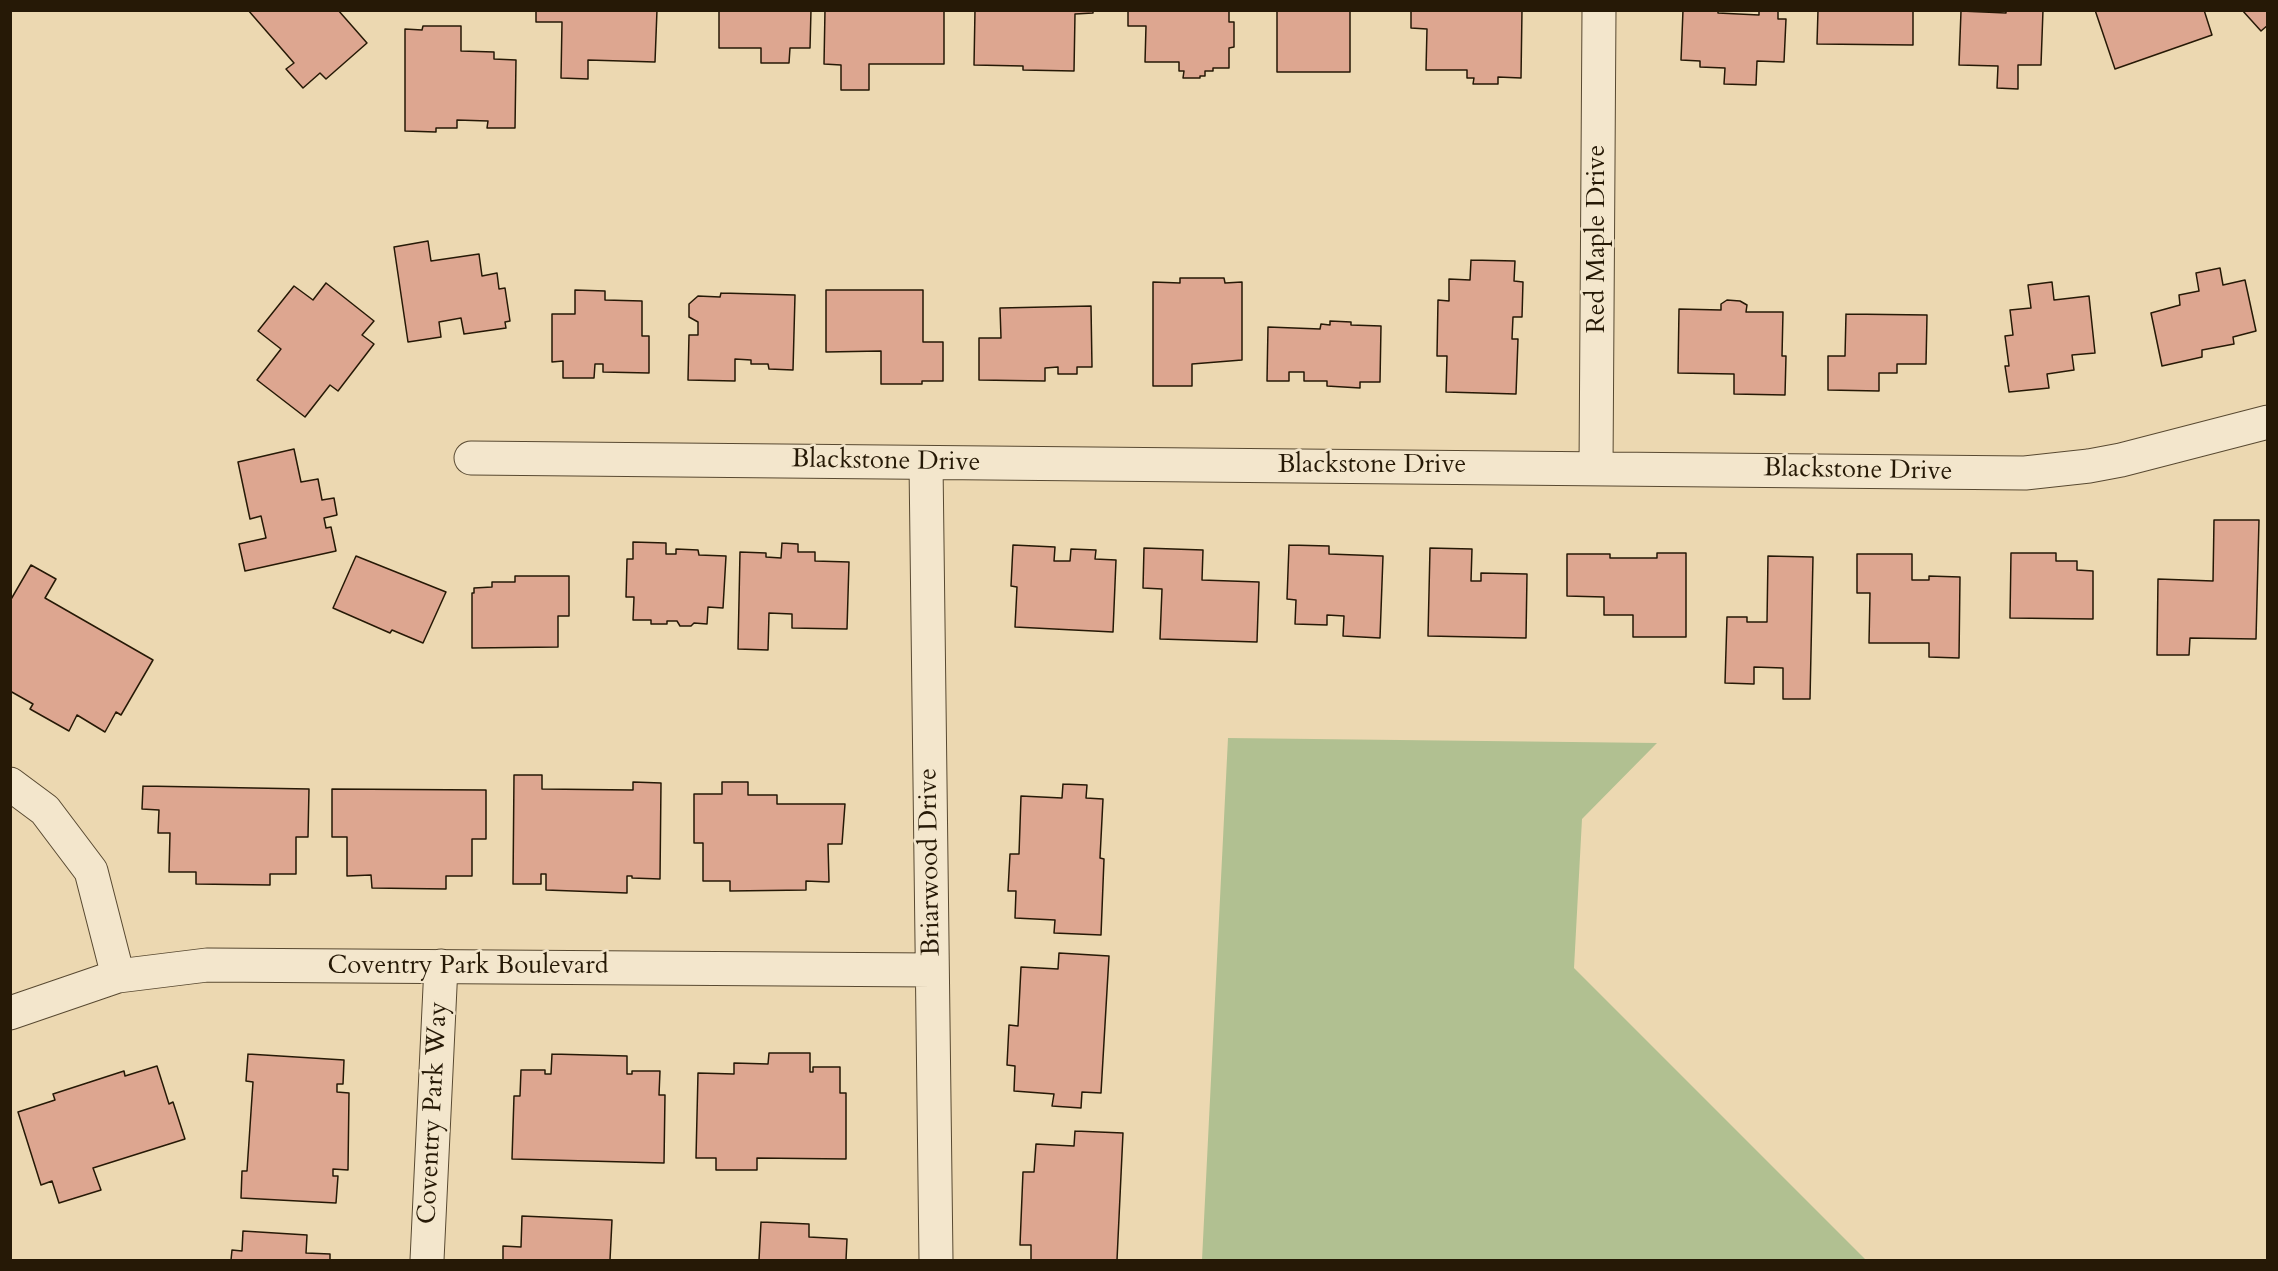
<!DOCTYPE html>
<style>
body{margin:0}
#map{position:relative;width:2278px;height:1271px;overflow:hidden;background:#ecd8b1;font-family:Cardo,serif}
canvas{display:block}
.frame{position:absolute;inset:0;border:12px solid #261906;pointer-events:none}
</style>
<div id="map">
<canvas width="2278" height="1271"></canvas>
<div class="frame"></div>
</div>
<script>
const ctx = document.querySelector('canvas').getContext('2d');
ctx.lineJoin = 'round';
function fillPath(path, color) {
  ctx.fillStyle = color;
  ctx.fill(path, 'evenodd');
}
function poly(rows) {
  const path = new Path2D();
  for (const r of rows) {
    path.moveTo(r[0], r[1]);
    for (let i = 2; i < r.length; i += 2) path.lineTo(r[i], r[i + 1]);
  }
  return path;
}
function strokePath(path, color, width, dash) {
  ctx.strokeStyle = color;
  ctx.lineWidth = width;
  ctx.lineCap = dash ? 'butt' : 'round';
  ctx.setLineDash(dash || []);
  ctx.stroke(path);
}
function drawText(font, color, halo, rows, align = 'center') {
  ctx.font = font + ' Cardo,serif';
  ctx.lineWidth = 5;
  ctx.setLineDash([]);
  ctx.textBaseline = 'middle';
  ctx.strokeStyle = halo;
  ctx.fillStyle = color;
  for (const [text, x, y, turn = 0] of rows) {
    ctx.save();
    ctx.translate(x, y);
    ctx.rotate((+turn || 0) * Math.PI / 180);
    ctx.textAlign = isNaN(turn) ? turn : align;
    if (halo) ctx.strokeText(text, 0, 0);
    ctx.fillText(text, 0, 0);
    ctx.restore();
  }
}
const green = poly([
 [1228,738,1657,743,1582,819,1574,968,1866,1260,1202,1260]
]);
const building = poly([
 [248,10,338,10,367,43,326,79,320,73,303,88,286,69,294,63,248,10],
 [536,10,657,10,655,62,588,60,588,79,561,78,562,22,536,22,536,10],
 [719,10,811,10,810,48,790,48,789,63,761,63,761,48,719,48,719,10],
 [825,10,944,10,944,64,869,64,869,90,841,90,841,65,824,64,825,10],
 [975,10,1093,10,1093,13,1075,14,1074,71,1023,70,1023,66,974,65,975,10],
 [1128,10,1229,10,1229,22,1234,22,1234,47,1229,48,1229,68,1213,68,1213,71,1205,71,1205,76,1200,76,1200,78,1183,78,1184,71,1179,71,1179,62,1145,62,1146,26,1128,26,1128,10],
 [1277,10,1350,10,1350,72,1277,72,1277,10],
 [1411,10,1522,10,1521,78,1498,77,1498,84,1473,84,1474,78,1467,78,1467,70,1426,70,1427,29,1411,28,1411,10],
 [1683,10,1718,10,1718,13,1759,15,1759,10,1778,10,1778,19,1786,19,1784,62,1757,61,1756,85,1724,84,1725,68,1700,67,1700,61,1681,60,1683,10],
 [1818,10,1913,10,1913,45,1817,44,1818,10],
 [2006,10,2043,10,2041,65,2018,65,2018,89,1997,88,1998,66,1959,65,1961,11,2006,13,2006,10],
 [2095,10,2204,10,2212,35,2115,69,2095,10],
 [2242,10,2268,10,2268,25,2261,31,2242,10],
 [423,26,461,26,461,51,494,52,494,59,516,60,515,128,487,128,488,121,457,120,457,128,436,128,436,132,405,131,405,29,422,30,423,26],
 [428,241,431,261,479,254,482,276,497,273,499,289,505,288,510,321,505,322,506,328,464,334,461,318,439,322,441,337,408,342,394,247,428,241],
 [1471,260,1515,261,1514,281,1523,282,1522,317,1513,317,1512,339,1518,339,1516,394,1446,392,1447,356,1437,356,1438,300,1449,301,1449,279,1470,280,1471,260],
 [2220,268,2223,285,2245,280,2256,331,2233,337,2234,344,2202,350,2202,357,2162,366,2151,313,2180,305,2179,295,2199,291,2196,273,2220,268],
 [1180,278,1224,278,1225,283,1242,282,1242,360,1192,364,1192,386,1153,386,1153,282,1180,283,1180,278],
 [2052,282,2054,300,2089,296,2095,353,2072,355,2074,370,2047,374,2049,388,2009,392,2005,366,2009,366,2005,336,2013,335,2010,310,2031,308,2028,285,2052,282],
 [326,283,374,321,362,335,374,344,338,391,330,385,305,417,257,380,281,349,258,331,294,286,313,300,326,283],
 [575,290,605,291,605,300,642,301,642,336,649,336,649,373,603,372,603,364,595,364,594,378,563,378,563,361,552,362,552,314,575,314,575,290],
 [826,290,923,290,923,342,943,342,943,381,922,381,922,384,881,384,881,351,826,352,826,290],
 [721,293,795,295,793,370,769,369,768,364,751,364,751,360,735,359,735,381,688,380,689,335,698,335,698,322,689,317,689,304,698,296,720,297,721,293],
 [1727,300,1740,301,1747,305,1746,312,1783,312,1782,356,1786,356,1785,395,1734,394,1734,374,1678,373,1679,309,1721,310,1721,304,1727,300],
 [1091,306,1092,367,1077,367,1077,374,1058,374,1058,367,1045,368,1045,381,979,380,979,338,1001,338,1000,308,1091,306],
 [1846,314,1927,315,1926,364,1897,364,1897,373,1879,373,1879,391,1828,390,1828,356,1845,356,1846,314],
 [1330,321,1351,322,1351,325,1381,326,1380,382,1360,382,1360,388,1327,386,1327,381,1304,381,1304,372,1289,372,1289,381,1267,381,1268,327,1320,329,1321,324,1330,325,1330,321],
 [294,449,301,482,318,479,322,500,334,498,337,515,324,518,326,528,331,527,336,551,245,571,239,544,266,538,261,516,250,519,238,462,294,449],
 [2214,520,2259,520,2256,639,2190,638,2189,655,2157,655,2158,579,2213,581,2214,520],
 [633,542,666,543,666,554,676,554,676,549,698,550,699,555,726,556,723,608,708,607,707,624,694,623,691,626,680,626,677,621,667,621,667,624,651,624,651,620,633,620,634,597,626,597,627,559,633,559,633,542],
 [782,543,798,544,798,552,815,552,815,561,849,562,847,629,792,628,792,614,769,613,768,650,738,649,740,552,766,553,766,557,781,558,782,543],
 [1013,545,1055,547,1054,561,1070,561,1071,549,1096,550,1095,559,1116,560,1113,632,1015,627,1017,587,1011,586,1013,545],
 [1289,545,1329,546,1329,554,1383,556,1380,638,1343,636,1344,616,1327,615,1327,625,1295,624,1296,600,1287,599,1289,545],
 [1144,548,1203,550,1202,580,1259,582,1257,642,1160,639,1162,589,1143,588,1144,548],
 [1430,548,1472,549,1471,581,1481,581,1481,573,1527,574,1526,638,1428,636,1430,548],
 [1657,553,1686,553,1686,637,1633,637,1633,615,1604,615,1604,597,1567,596,1567,554,1610,554,1610,558,1657,558,1657,553],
 [2011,553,2056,553,2056,561,2077,561,2077,570,2093,571,2093,619,2010,618,2011,553],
 [1857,554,1912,554,1912,580,1929,580,1929,576,1960,577,1959,658,1929,657,1929,643,1869,643,1870,593,1857,593,1857,554],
 [356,556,446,592,423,643,392,630,390,633,333,608,356,556],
 [1768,556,1813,557,1810,699,1783,699,1783,668,1754,667,1754,684,1725,683,1727,617,1747,617,1747,622,1767,622,1768,556],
 [31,565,56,579,45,598,153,660,121,715,116,712,105,732,77,715,69,731,30,709,33,704,10,691,10,601,31,565],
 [515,576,569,576,569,616,558,616,558,647,472,648,472,593,474,593,474,588,492,587,492,582,515,582,515,576],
 [514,775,542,775,542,789,633,790,633,782,661,783,660,879,632,878,632,876,627,876,627,893,546,890,546,874,541,874,541,884,513,884,514,775],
 [722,782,748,782,748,795,777,795,777,804,845,804,842,844,828,844,829,882,806,881,806,890,730,891,730,881,703,881,703,843,694,843,694,794,722,794,722,782],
 [1063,784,1087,785,1086,798,1103,799,1100,858,1104,859,1101,935,1054,933,1055,920,1015,918,1016,891,1008,891,1010,854,1019,854,1021,796,1062,798,1063,784],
 [143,786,309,789,308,837,296,837,296,874,270,874,270,885,196,884,196,872,169,872,170,833,158,833,159,810,142,809,143,786],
 [332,789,486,790,486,839,472,839,472,876,446,876,446,889,372,888,371,875,347,876,347,837,332,837,332,789],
 [1059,953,1109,956,1101,1093,1082,1092,1081,1108,1052,1106,1054,1094,1014,1091,1015,1066,1007,1065,1009,1025,1018,1026,1021,967,1058,969,1059,953],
 [769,1053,810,1053,810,1072,813,1072,813,1067,840,1067,840,1093,846,1093,846,1159,757,1158,757,1170,716,1170,716,1158,696,1158,698,1073,734,1074,734,1063,768,1064,769,1053],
 [248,1054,344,1060,343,1084,337,1084,337,1092,349,1093,348,1170,333,1169,333,1176,338,1176,336,1203,241,1198,242,1171,247,1171,253,1082,246,1081,248,1054],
 [552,1054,627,1056,627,1074,632,1074,632,1071,660,1071,659,1095,665,1095,664,1163,512,1159,514,1096,520,1096,521,1070,545,1070,545,1074,551,1074,552,1054],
 [157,1066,169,1104,173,1102,185,1139,93,1168,101,1190,59,1203,52,1181,41,1185,18,1112,55,1100,53,1094,124,1071,125,1076,157,1066],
 [1075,1131,1123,1133,1117,1260,1031,1260,1031,1245,1020,1245,1023,1172,1034,1172,1036,1144,1074,1146,1075,1131],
 [522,1216,612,1220,610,1260,503,1260,503,1246,521,1247,522,1216],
 [761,1222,809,1224,809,1237,847,1239,846,1260,759,1260,761,1222],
 [243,1231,307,1235,306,1253,330,1254,330,1260,231,1260,232,1250,242,1251,243,1231]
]);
const minor = poly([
 [471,458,2025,473,2089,466,2121,460,2268,422],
 [926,463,936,1260],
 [1596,468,1599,10],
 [10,784,45,810,91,871,118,976],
 [10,1013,118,976,207,965,932,970],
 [427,1260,441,966]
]);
const streetNames = [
 ["Red Maple Drive",1598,239,-90],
 ["Blackstone Drive",886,462,1],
 ["Blackstone Drive",1372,466],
 ["Blackstone Drive",1858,471,1],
 ["Briarwood Drive",931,862,-91],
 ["Coventry Park Boulevard",468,967],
 ["Coventry Park Way",434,1113,-87]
];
fillPath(green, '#b1c091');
fillPath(building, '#dda690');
strokePath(building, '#261906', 1.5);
strokePath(minor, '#584931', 35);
strokePath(minor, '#f3e6cc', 33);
drawText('26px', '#261906', '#f3e6cc', streetNames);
</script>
